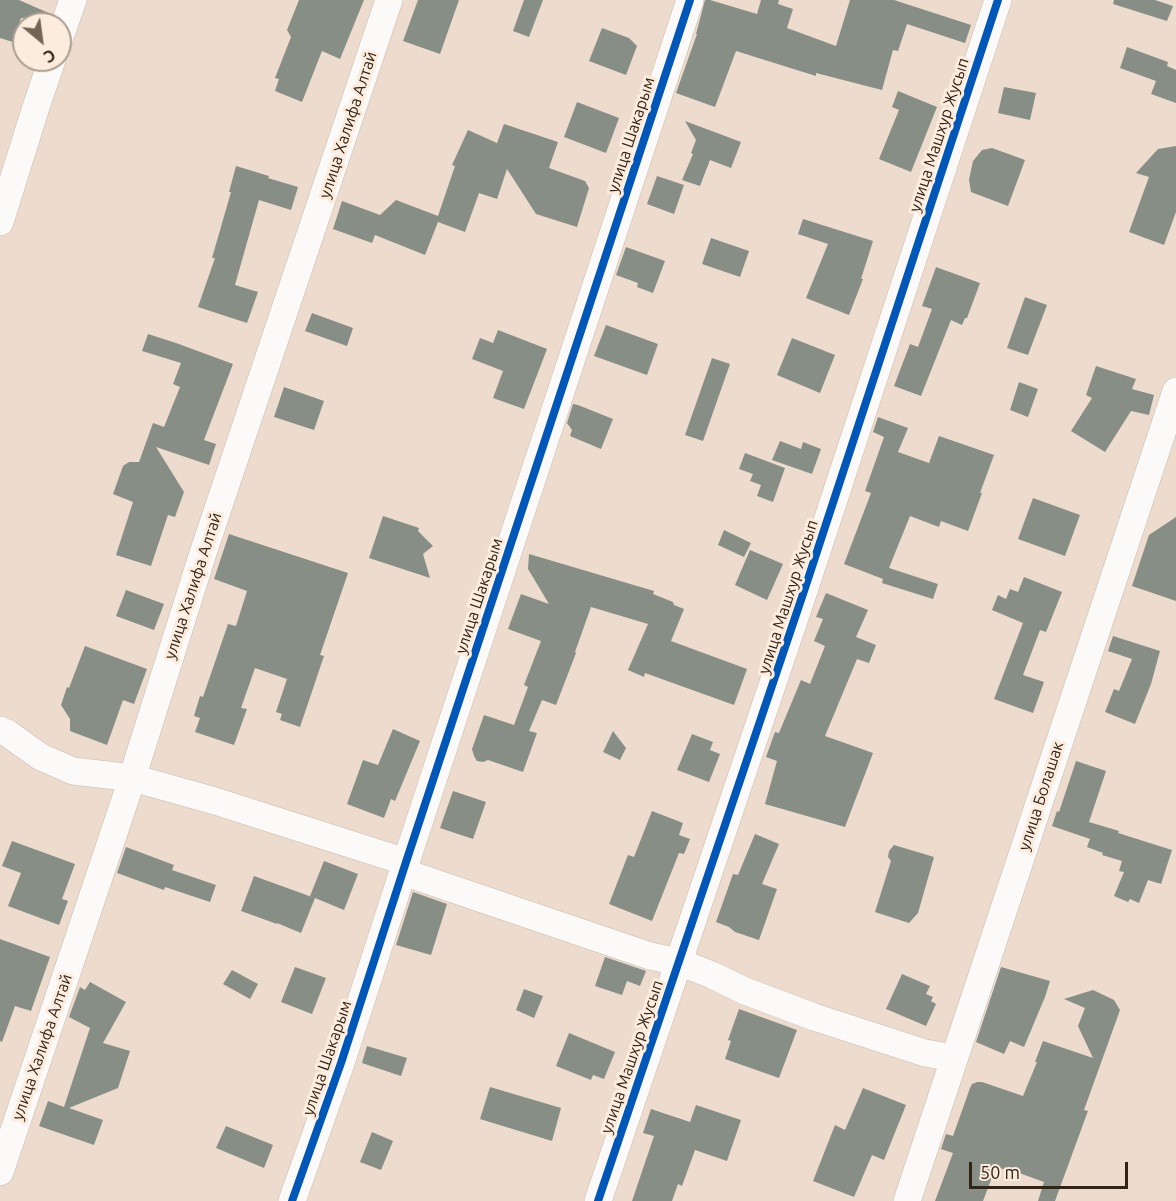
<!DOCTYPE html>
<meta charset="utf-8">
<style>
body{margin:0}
#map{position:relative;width:1176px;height:1201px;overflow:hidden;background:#eddccd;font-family:Ubuntu,sans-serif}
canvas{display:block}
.north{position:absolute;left:12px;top:12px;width:60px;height:60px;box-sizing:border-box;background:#fbecde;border:2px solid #aa9c8e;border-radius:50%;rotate:151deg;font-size:16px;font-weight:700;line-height:24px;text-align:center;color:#312316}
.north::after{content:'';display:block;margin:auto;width:21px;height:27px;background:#736456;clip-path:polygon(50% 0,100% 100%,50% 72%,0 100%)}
.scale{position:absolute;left:969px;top:1162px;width:159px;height:27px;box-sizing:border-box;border:3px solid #312316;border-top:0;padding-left:8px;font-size:18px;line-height:21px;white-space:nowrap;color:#312316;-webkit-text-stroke:4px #fbecde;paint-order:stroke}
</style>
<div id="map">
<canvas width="1176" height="1201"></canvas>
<div class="north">С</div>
<div class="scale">50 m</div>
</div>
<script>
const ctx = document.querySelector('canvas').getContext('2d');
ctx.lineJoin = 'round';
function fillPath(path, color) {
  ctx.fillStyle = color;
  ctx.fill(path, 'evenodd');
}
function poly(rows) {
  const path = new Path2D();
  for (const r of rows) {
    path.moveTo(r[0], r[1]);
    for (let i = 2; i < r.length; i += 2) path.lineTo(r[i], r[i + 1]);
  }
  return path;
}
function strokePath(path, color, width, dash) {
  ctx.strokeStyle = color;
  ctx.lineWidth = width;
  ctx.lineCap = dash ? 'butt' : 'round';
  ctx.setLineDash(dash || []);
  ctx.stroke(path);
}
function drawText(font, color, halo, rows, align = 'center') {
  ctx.font = font + ' Ubuntu,sans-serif';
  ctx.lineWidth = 6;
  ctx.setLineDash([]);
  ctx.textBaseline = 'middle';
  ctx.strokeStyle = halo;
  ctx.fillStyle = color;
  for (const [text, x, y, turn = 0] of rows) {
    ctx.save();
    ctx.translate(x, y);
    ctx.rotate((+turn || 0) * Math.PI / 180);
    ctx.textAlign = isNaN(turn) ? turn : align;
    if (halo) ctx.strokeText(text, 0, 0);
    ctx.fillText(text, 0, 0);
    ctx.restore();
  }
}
const building = poly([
 [0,0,19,0,51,14,50,17,21,18,13,42,0,38],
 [299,0,364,0,340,59,322,51,302,102,275,91,279,79,275,78,291,37,287,30],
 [418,0,459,0,440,54,403,41],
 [524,0,543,0,529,37,513,31],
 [705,0,710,0,757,14,761,0,779,0,778,4,793,9,787,28,836,46,850,0,894,0,971,25,965,43,907,24,898,51,893,50,882,90,816,73,816,76,736,51,715,107,676,93,697,34,696,34],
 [1114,0,1155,0,1173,6,1167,21,1113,4],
 [602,28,629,38,637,46,626,75,589,61],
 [1127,47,1168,62,1167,66,1176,70,1176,103,1151,94,1156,81,1120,68],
 [1004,87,1036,93,1030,120,998,113],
 [898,91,937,107,911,172,879,159,899,110,892,107],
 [577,102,619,118,606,153,564,137],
 [685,121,741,142,731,168,710,160,700,186,682,180,693,154,691,153,696,140],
 [504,124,558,142,549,168,585,181,589,188,577,227,536,214,507,169,497,199,479,193,465,232,438,222,425,255,375,235,372,243,333,229,342,201,380,215,396,200,438,216,455,166,452,165,468,130,497,143],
 [1176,146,1176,212,1164,245,1129,232,1149,177,1136,173,1158,149],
 [992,148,1025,160,1008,206,971,192,969,180,973,161,982,150],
 [236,166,269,176,268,178,298,187,291,210,259,200,235,285,258,292,247,323,198,307,215,258,212,258,231,192,229,192],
 [657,176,684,185,674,214,647,204],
 [803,219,873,241,861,279,863,279,849,315,806,298,828,244,798,234],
 [711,238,749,251,740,277,702,264],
 [626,247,665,261,653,293,637,287,638,283,616,275],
 [936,267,980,283,967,318,965,318,962,325,951,320,921,396,894,386,910,344,918,347,932,309,922,306],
 [1025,297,1047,305,1028,355,1007,348],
 [312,313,353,328,347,346,305,331],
 [606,325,658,344,647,375,594,356],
 [498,330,547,349,524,409,493,398,503,371,472,359,480,338,493,343],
 [148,334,176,343,233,364,204,440,216,444,209,465,156,447,184,492,175,517,168,515,151,566,116,555,133,502,113,494,123,466,129,462,139,462,153,423,164,427,180,387,173,384,181,363,142,351],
 [792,338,835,355,820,393,777,375],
 [712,358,730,364,703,441,685,435],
 [1096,366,1136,379,1132,389,1154,395,1149,415,1131,411,1105,452,1071,431,1092,398,1086,395],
 [1019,382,1038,389,1028,417,1010,410],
 [284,387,324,401,314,430,274,417],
 [573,404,578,405,613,419,601,449,570,436,572,430,567,423],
 [878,417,908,428,898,452,929,463,939,436,994,455,980,493,982,493,968,531,941,521,939,527,910,516,889,568,938,584,933,599,882,583,883,579,844,564,871,493,865,491,884,437,873,432],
 [780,441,801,449,803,442,821,449,812,474,772,460],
 [745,453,785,468,773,502,757,496,761,485,750,481,753,474,739,469],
 [1033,498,1080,515,1065,556,1018,539],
 [383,516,419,528,418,531,433,546,423,554,430,578,369,558],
 [1176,517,1176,601,1132,586,1149,535],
 [724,530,751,543,744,557,718,545],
 [229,534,348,573,320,655,324,656,300,727,280,720,282,714,276,712,287,679,255,668,241,708,247,709,234,745,195,732,200,718,194,716,200,696,203,697,228,624,236,626,247,591,214,579],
 [750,550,783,564,767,600,735,585],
 [529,554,654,591,653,594,673,602,674,605,684,609,671,641,747,669,734,705,645,673,644,677,628,670,648,624,591,607,575,652,576,653,556,705,542,700,529,731,537,733,523,772,488,760,483,762,477,761,474,756,472,749,484,715,514,725,528,687,524,685,541,641,508,629,521,594,549,604,528,569],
 [1024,577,1062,592,1046,632,1040,630,1023,675,1044,682,1033,713,994,699,1023,623,992,610,998,595,1006,599,1010,589,1018,592],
 [126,590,164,604,154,630,116,616],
 [826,593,868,610,856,637,876,645,869,663,857,659,825,736,873,753,845,827,765,804,777,761,766,757,775,732,779,733,801,680,810,684,825,646,814,641,823,619,816,617],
 [1113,636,1160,651,1151,684,1135,724,1105,712,1114,689,1119,691,1132,659,1108,651],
 [85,646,147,669,134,704,123,700,107,745,70,731,70,719,61,705,67,687,69,688],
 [393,729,420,741,395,801,391,799,384,818,347,804,363,760,378,765],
 [613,731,626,748,620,760,603,752],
 [692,734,713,742,710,750,720,754,709,782,677,770],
 [1076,761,1106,771,1089,822,1119,831,1118,833,1172,850,1161,884,1148,880,1139,903,1130,899,1128,902,1114,896,1124,872,1119,871,1122,861,1102,855,1103,853,1087,847,1090,839,1052,826,1057,811,1059,812],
 [453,791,486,802,473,839,440,828],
 [652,811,683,823,679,835,690,839,684,854,679,853,652,921,609,904,628,855,634,857],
 [755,834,779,844,762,884,777,889,759,940,735,932,729,927,716,922,733,874,738,875],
 [12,841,75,864,62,899,68,901,59,925,8,906,21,873,2,866],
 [894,845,934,857,918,913,909,923,875,912,891,861,888,857,889,851],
 [126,847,174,865,172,870,216,885,210,902,165,887,164,890,117,873],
 [324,861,358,874,344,910,315,898,301,933,277,923,277,924,241,911,254,876,312,897,310,896],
 [413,892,447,904,431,955,396,945],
 [0,939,50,957,31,1011,15,1006,2,1042,0,1041],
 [605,957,646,971,640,986,627,981,622,995,595,986],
 [295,967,326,978,312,1014,281,1002],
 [1001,967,1050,981,1045,997,1024,1047,1010,1041,1004,1054,976,1042],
 [232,970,258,984,250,999,223,984],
 [902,974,930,986,926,994,933,997,931,1001,936,1004,926,1026,886,1009],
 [90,982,126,1002,103,1043,130,1051,118,1088,69,1108,103,1120,94,1145,39,1126,48,1101,64,1107,90,1028,69,1017,80,987,85,990],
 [524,989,543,996,534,1018,516,1010],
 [1093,990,1114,1000,1120,1010,1084,1110,1088,1111,1055,1201,1038,1201,1044,1182,1011,1170,1010,1171,996,1167,983,1201,935,1201,953,1153,941,1149,946,1134,953,1136,970,1088,972,1084,977,1082,982,1082,1023,1096,1037,1062,1035,1062,1043,1041,1093,1058,1078,1026,1085,1008,1064,999],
 [739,1009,797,1030,779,1078,725,1059,731,1041,728,1040],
 [569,1033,615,1052,604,1079,593,1075,591,1080,556,1066],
 [367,1046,407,1058,401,1076,362,1063],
 [490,1087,561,1108,552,1141,480,1119],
 [863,1088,906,1105,884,1160,872,1155,854,1197,813,1181,835,1125,845,1130],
 [696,1105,741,1120,727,1161,695,1150,682,1186,678,1184,672,1201,632,1201,654,1136,643,1133,651,1109,690,1122],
 [226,1126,273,1145,264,1168,216,1148],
 [372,1132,393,1141,381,1170,360,1162]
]);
const minor = poly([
 [60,37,73,0],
 [0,222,36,107,52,60],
 [0,730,7,733,41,757,73,771,133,778,215,801,406,862],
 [403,872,650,956,679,962,712,975,745,991,814,1017,925,1053,954,1058],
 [0,1172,128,791,203,553,389,0],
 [292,1201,341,1063,406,862,690,0],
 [598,1201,805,588,998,0],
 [907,1201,1176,391]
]);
const cycleway = poly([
 [292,1201,341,1063,406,862,690,0],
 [598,1201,805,588,998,0]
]);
const streetNames = [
 ["улица Халифа Алтай",348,125,-72],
 ["улица Шакарым",631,135,-72],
 ["улица Машхур Жусып",939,135,-72],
 ["улица Халифа Алтай",193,586,-72],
 ["улица Шакарым",479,596,-72],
 ["улица Машхур Жусып",788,597,-72],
 ["улица Болашак",1041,796,-72],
 ["улица Халифа Алтай",42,1047,-71],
 ["улица Машхур Жусып",632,1057,-71],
 ["улица Шакарым",327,1058,-71]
];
fillPath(building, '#868e86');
strokePath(minor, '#c8b9ad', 28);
strokePath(minor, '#fcfaf8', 27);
strokePath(cycleway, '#0057b8', 8);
drawText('16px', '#312316', '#fbecde', streetNames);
</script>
